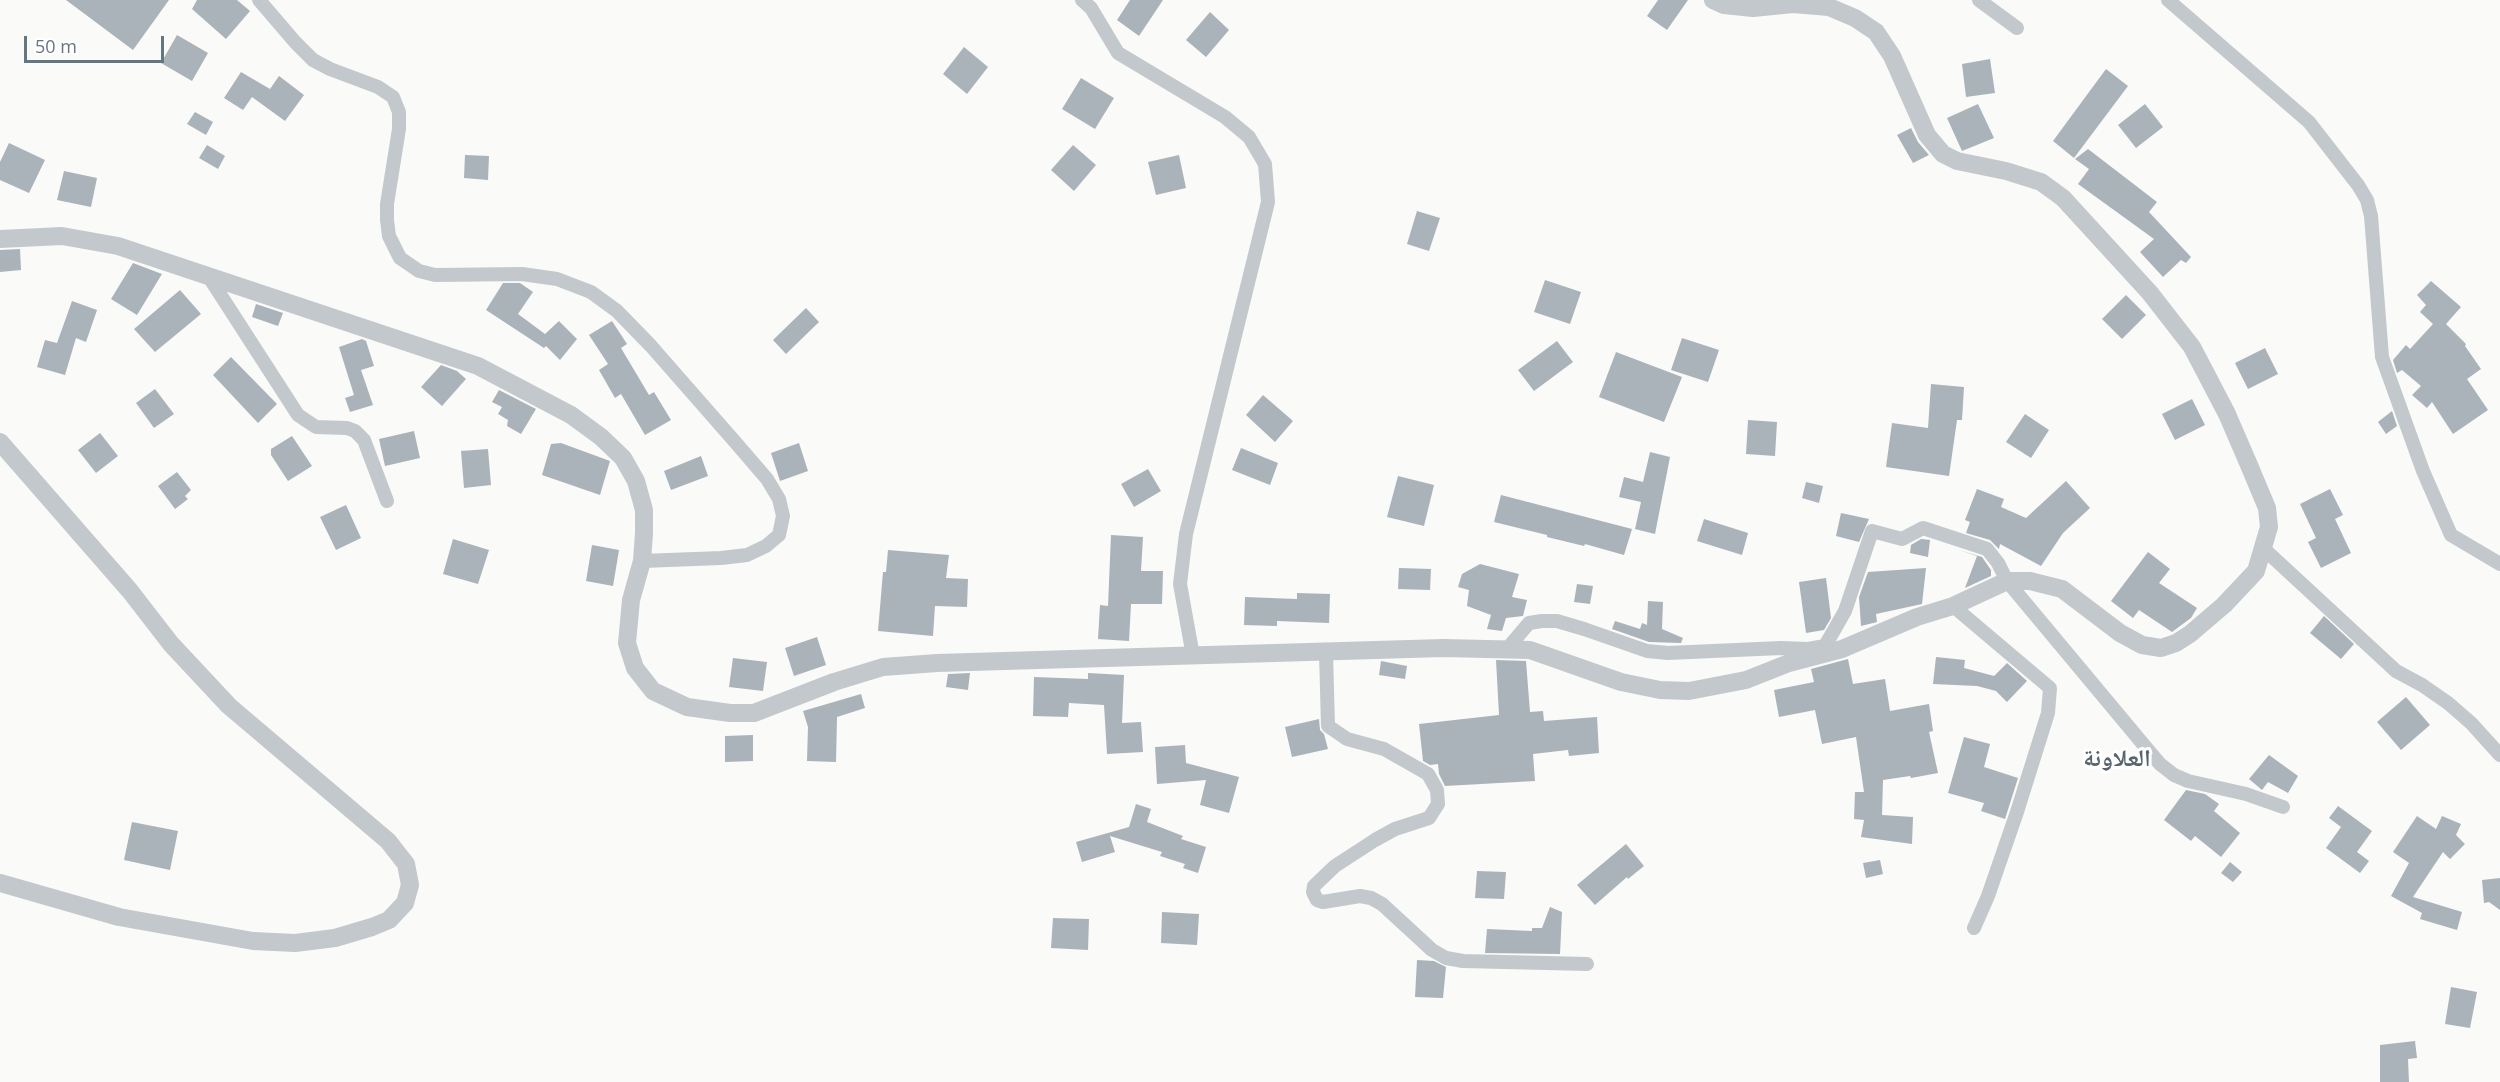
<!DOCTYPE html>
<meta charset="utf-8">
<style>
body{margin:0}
#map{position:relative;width:2500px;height:1082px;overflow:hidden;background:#fafaf8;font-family:"Open Sans",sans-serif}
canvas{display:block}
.scale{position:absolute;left:24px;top:36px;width:140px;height:27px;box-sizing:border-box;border:3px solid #657683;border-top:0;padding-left:8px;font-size:18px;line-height:21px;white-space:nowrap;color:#657683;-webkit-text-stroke:4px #fff;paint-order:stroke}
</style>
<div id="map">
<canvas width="2500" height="1082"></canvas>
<div class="scale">50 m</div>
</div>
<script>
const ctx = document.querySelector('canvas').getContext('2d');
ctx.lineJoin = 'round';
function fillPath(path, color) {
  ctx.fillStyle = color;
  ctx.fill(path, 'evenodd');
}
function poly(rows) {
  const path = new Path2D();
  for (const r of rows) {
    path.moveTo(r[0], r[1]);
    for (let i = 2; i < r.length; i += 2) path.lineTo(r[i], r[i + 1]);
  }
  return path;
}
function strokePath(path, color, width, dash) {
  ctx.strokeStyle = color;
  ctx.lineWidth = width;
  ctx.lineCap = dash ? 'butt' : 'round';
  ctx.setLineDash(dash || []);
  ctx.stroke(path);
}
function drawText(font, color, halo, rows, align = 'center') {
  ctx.font = font + ' "Open Sans","Noto Naskh Arabic",sans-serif';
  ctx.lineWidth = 6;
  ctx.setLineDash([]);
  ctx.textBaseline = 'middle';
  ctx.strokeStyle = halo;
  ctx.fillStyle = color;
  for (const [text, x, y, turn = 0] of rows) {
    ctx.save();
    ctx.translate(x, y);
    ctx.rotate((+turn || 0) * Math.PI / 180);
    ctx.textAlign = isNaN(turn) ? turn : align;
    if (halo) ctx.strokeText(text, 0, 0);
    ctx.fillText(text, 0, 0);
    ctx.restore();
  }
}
const building = poly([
 [66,0,169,0,133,50],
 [197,0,237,0,250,11,226,39,192,9],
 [1130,0,1163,0,1139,36,1117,20],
 [1658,0,1688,0,1667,30,1647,16],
 [1210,12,1229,30,1206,57,1186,40],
 [177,35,208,53,192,81,161,63],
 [964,47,988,67,967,94,943,74],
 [1990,59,1995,93,1966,97,1962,64],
 [2106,69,2128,86,2074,158,2053,141],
 [241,72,270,89,279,76,304,95,285,121,252,97,243,110,224,98],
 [1081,78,1114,98,1095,129,1062,109],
 [1978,104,1994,138,1962,151,1947,118],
 [2145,104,2163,127,2136,148,2118,125],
 [195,112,213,122,206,135,187,124],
 [1911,128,1918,142,1929,155,1913,163,1897,135],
 [9,143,45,160,29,193,0,180,0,162],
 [207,145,225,156,218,169,199,158],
 [1073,145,1096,165,1074,191,1051,170],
 [2088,149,2157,202,2149,212,2191,257,2186,263,2181,260,2163,277,2140,252,2154,239,2078,184,2089,169,2075,159],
 [465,155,489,156,488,180,464,178],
 [1179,155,1186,188,1156,195,1148,162],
 [64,171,97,178,91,207,57,200],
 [1417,211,1440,218,1429,251,1407,244],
 [20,249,21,270,0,272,0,250],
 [133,263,162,274,137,315,111,299],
 [1545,280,1581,292,1570,324,1534,312],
 [2431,281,2461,307,2446,324,2466,344,2465,346,2481,369,2467,379,2488,410,2453,434,2432,402,2427,408,2412,395,2421,386,2402,370,2397,373,2393,360,2406,345,2410,349,2433,324,2420,312,2426,305,2417,295],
 [503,283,520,283,533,292,518,314,545,334,559,321,577,339,560,360,546,346,544,348,486,310],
 [180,290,201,314,155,352,134,329],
 [2126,295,2146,315,2122,339,2102,319],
 [72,301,97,310,86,342,76,338,65,375,37,367,45,340,57,343],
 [256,304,283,313,278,326,252,317],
 [806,308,819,322,786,354,773,340],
 [612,321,627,344,621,348,649,395,654,392,671,420,645,435,621,394,615,398,599,370,608,364,589,335],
 [1682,338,1719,350,1708,382,1671,370],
 [362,339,366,341,374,366,361,370,373,405,350,412,345,398,354,395,339,347],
 [1557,341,1573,362,1534,391,1518,370],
 [2265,348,2278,374,2248,389,2235,363],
 [1616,352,1682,377,1664,422,1599,397],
 [231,357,277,404,258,423,213,375],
 [441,365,457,371,466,379,442,406,421,387],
 [1931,384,1964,387,1962,420,1957,420,1949,476,1886,467,1892,423,1928,428],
 [155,389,174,414,154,428,136,403],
 [499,390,536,409,521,434,507,426,508,420,498,414,502,407,492,402],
 [1263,395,1293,421,1275,442,1246,415],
 [2192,399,2205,425,2175,440,2162,414],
 [2392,411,2397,426,2386,434,2378,422],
 [2025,414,2049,430,2031,458,2006,442],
 [1748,420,1777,422,1775,456,1746,454],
 [414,431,420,458,385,466,379,439],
 [100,433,118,456,96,473,78,450],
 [292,436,312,466,288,481,271,455,271,449],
 [561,443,610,461,600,495,542,475,551,444],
 [799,443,808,471,780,481,771,453],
 [1241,448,1278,463,1270,485,1232,470],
 [488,449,491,485,464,488,461,451],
 [1650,452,1670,457,1655,534,1635,529,1641,502,1619,497,1624,477,1643,482],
 [701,456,708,476,671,490,664,471],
 [1148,469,1161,491,1134,507,1121,484],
 [177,472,191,490,185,496,188,499,175,509,158,486],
 [1398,476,1434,485,1424,526,1387,517],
 [2066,481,2090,508,2063,533,2041,566,2000,544,1999,549,1990,540,1966,533,1970,522,1965,520,1977,489,2004,499,2001,507,2026,518],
 [1806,482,1823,486,1819,503,1802,498],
 [2330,489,2343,515,2335,519,2351,553,2321,568,2308,542,2316,538,2300,504],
 [1501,495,1632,529,1624,555,1585,544,1584,546,1547,537,1547,535,1494,522],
 [346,505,361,538,336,550,320,517],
 [1841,513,1869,519,1859,542,1836,536],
 [1704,519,1748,533,1742,555,1697,541],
 [1111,535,1143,537,1141,571,1163,571,1162,604,1131,604,1129,641,1098,639,1100,605,1108,606],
 [453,539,489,550,478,584,443,574],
 [1921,539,1930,540,1928,557,1910,553,1911,545],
 [592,545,619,550,613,586,586,581],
 [888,550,949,555,946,578,968,579,967,607,935,606,933,636,878,631,883,572,886,572],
 [1959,550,1982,557,1991,570,1991,576,1965,588,1977,556],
 [2148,552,2170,569,2159,583,2197,608,2191,618,2172,632,2139,610,2133,618,2111,601],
 [1480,564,1519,574,1512,597,1527,600,1523,616,1506,618,1502,631,1487,629,1491,615,1467,606,1469,590,1458,587,1462,574],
 [1399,568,1431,569,1430,590,1398,589],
 [1926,568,1922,604,1876,614,1877,622,1861,626,1859,597,1868,572],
 [1826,578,1831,618,1824,630,1806,633,1799,582],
 [1577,584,1593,586,1590,604,1574,602],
 [1297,593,1330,594,1329,623,1277,621,1277,626,1244,625,1245,597,1297,599],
 [1648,601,1663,602,1662,629,1683,638,1681,643,1649,642,1612,629,1615,621,1640,629,1642,623,1647,625],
 [2324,616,2354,644,2341,659,2310,633],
 [817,637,826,665,794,676,785,648],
 [1936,657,1965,660,1964,668,1994,676,2007,663,2027,681,2007,702,1996,691,1977,686,1933,684],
 [733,658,767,662,763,691,729,687],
 [1848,659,1853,684,1885,679,1890,711,1929,704,1933,731,1929,732,1938,773,1911,778,1910,776,1883,780,1882,815,1913,817,1912,844,1861,837,1864,820,1854,819,1855,792,1864,792,1856,737,1822,744,1815,710,1779,717,1774,690,1814,682,1811,669],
 [1496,660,1526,661,1530,712,1543,711,1544,721,1597,717,1599,753,1569,756,1568,750,1533,754,1535,781,1445,786,1439,774,1438,764,1430,765,1423,761,1419,724,1499,715],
 [1381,661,1407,666,1405,679,1379,675],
 [970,673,968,690,946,687,948,674],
 [1088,673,1124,675,1122,723,1141,722,1143,752,1107,754,1104,705,1069,703,1068,717,1033,716,1034,677,1088,679],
 [861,694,865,708,837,717,836,762,807,761,808,727,803,711],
 [2406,697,2430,725,2401,750,2377,722],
 [1319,719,1320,730,1324,734,1328,749,1292,757,1285,727],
 [753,735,753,761,725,762,725,736],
 [1964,737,1990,744,1984,767,2018,778,2005,819,1981,811,1984,803,1948,793],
 [1185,745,1186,763,1239,777,1229,813,1200,805,1206,780,1157,784,1155,747],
 [2269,755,2298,776,2288,793,2268,782,2262,790,2249,779],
 [2186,790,2205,794,2219,804,2214,811,2240,833,2221,857,2195,836,2191,841,2164,820],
 [1136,804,1151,809,1147,822,1183,836,1181,839,1206,847,1198,873,1183,868,1185,864,1160,856,1162,852,1110,836,1115,852,1082,862,1076,842,1129,827],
 [2338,806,2372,831,2357,852,2369,861,2360,873,2326,848,2341,827,2329,818],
 [2417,816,2436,829,2442,816,2461,824,2456,835,2465,844,2450,859,2443,852,2413,897,2462,912,2457,930,2420,919,2422,913,2391,896,2409,863,2393,852],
 [132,822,178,831,170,870,124,860],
 [1626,844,1644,866,1628,879,1627,877,1595,905,1577,885],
 [1880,860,1883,874,1866,878,1863,863],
 [2230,862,2242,872,2233,882,2221,873],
 [1477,871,1506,872,1504,899,1475,898],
 [2500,878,2500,910,2489,902,2484,903,2482,880],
 [1550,907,1562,912,1560,954,1485,953,1487,929,1532,931,1532,928,1542,928],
 [1162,912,1199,914,1197,945,1161,943],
 [1053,918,1089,919,1088,950,1051,948],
 [1417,960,1434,961,1446,967,1443,998,1415,997],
 [2451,987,2477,992,2470,1028,2445,1024],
 [2415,1041,2417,1058,2408,1059,2409,1082,2380,1082,2380,1045]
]);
const minor = poly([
 [259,0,295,42,313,60,330,69,378,87,393,97,399,112,399,129,387,204,387,220,389,236,400,258,419,271,435,275,522,274,557,279,591,292,617,311,651,346,736,443,767,479,779,499,783,516,779,535,766,546,747,555,721,558,642,561],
 [1082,0,1091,8,1118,53,1225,117,1249,137,1265,164,1268,202,1186,534,1180,584,1193,656],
 [1979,0,2017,28],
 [2168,0,2309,122,2358,185,2367,200,2371,216,2382,357,2423,471,2451,535,2500,564],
 [207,274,298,415,316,427,347,428,355,431,364,440,387,501],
 [2264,549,2396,671,2422,685,2448,703,2471,723,2500,755],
 [1953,606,2050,688,2048,713,2017,812,1988,896,1974,928],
 [1507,649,1529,623,1542,621,1557,621,1584,629,1647,651,1668,653,1781,648,1808,649,1825,646,1845,611,1872,531,1902,539,1923,528,1987,549,1998,563,2007,581,2143,744,2160,764,2174,775,2188,781,2246,794,2283,807],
 [1326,653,1328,726,1347,739,1384,749,1428,774,1437,790,1438,804,1429,818,1395,829,1375,840,1335,866,1314,886,1313,892,1317,900,1323,902,1360,896,1371,898,1382,904,1432,950,1446,958,1463,961,1587,964]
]);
const tertiary = poly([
 [0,239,62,236,118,246,478,366,571,415,601,437,623,458,636,481,644,510,644,533,642,561,631,600,627,643,635,668,653,691,687,707,730,713,754,713,834,682,883,667,937,663,1443,648,1530,650,1621,682,1660,690,1689,691,1746,680,1789,663,1842,649,1917,617,1953,606,2007,581,2030,581,2062,589,2120,633,2142,645,2161,648,2176,643,2190,634,2224,605,2256,571,2269,527,2267,508,2249,465,2227,414,2192,347,2150,293,2063,198,2041,182,2006,171,1957,161,1943,154,1927,135,1892,56,1876,32,1855,18,1829,7,1793,4,1753,8,1724,5,1713,0],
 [0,442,130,591,171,644,229,706,388,841,406,864,410,885,405,903,389,920,372,927,335,938,295,943,253,941,119,917,0,883]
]);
const quarterNames = [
 ["العلاونة",2117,759]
];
fillPath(building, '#aab3b9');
strokePath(minor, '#c3c8cc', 14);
strokePath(tertiary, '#c3c8cc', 18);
drawText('bold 24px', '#57646e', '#fff', quarterNames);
</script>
